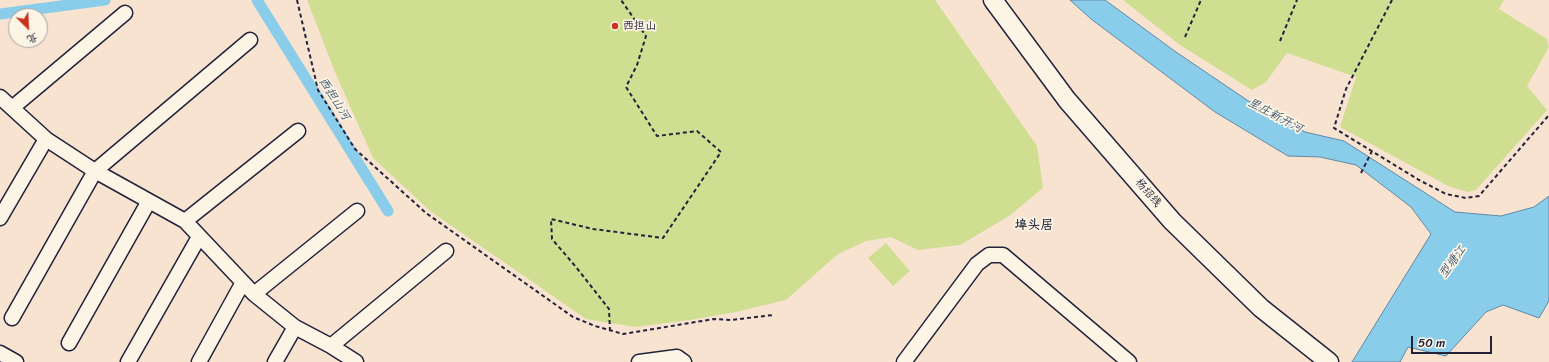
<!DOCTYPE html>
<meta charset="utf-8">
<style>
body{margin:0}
#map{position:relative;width:1549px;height:362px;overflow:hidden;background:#f8e3d0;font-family:Sriracha,"LXGW WenKai TC",sans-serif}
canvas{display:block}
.north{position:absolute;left:8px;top:8px;width:40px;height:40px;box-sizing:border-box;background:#fcf5e5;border:1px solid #a5a1a1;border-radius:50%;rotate:156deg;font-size:11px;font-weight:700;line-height:16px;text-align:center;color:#22223b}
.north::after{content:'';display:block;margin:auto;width:14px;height:18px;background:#c8321e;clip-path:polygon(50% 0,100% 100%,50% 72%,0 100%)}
.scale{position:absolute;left:1411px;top:336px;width:81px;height:18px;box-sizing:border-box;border:2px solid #22223b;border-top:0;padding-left:5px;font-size:12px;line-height:14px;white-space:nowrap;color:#22223b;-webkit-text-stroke:3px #fcf5e5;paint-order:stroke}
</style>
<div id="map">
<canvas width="1549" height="362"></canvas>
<div class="north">北</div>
<div class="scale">50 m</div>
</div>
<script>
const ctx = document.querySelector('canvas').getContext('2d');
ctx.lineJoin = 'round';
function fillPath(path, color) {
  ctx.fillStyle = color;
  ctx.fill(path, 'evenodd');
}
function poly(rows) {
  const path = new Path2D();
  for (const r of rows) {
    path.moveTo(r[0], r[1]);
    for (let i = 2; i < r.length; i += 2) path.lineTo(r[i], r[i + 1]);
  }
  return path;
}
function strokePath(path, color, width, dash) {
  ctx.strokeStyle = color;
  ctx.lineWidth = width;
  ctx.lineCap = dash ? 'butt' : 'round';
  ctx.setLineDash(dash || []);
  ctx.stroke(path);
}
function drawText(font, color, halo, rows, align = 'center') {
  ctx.font = font + ' Sriracha,"LXGW WenKai TC",sans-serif';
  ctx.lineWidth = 3.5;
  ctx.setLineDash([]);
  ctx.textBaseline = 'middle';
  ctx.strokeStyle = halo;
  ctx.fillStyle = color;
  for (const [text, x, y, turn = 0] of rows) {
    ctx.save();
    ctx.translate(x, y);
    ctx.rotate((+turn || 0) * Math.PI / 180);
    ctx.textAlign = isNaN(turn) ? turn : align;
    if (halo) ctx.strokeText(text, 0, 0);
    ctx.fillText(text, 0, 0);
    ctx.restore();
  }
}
const green = poly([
 [307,0,935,0,1037,146,1043,188,1009,216,960,245,918,250,891,237,866,241,838,254,786,300,736,312,690,320,635,327,586,319,430,211,373,158,335,72],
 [1123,0,1504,0,1499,9,1547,39,1549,47,1527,86,1547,110,1476,190,1467,192,1448,186,1340,127,1356,77,1287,53,1266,82,1252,90,1180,45],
 [886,243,910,271,893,286,868,258]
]);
const water = poly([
 [1070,0,1105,0,1176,52,1247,100,1305,132,1344,141,1455,212,1501,216,1534,207,1549,196,1549,301,1539,318,1503,305,1486,312,1446,356,1408,347,1400,362,1352,362,1431,234,1411,207,1356,165,1320,157,1288,156,1215,112,1091,19,1070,0]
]);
const canal = poly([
 [257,0,388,211],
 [0,14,105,0]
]);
const path = poly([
 [297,0,318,90,355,149,426,213,573,317,595,326,623,334,714,319,731,320,773,315],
 [1392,0,1346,89,1334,128,1419,180,1446,194,1466,198,1479,196,1549,115],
 [1185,37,1201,0],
 [1280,41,1297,0],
 [1361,173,1372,151],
 [610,331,609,309,576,267,552,239,551,219,593,229,663,238,721,152,697,131,657,136,626,87,637,65,646,36,621,0]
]);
const minor = poly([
 [0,97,46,139,95,171,185,221,254,294,295,327,331,346,356,362],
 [12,108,125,13],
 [0,218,46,139],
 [185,221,298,131],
 [254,294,357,211],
 [12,318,95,171,250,40],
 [69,343,149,201],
 [331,346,446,251],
 [0,353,16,362],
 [128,362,199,237],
 [199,362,242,284],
 [275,362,295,327],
 [639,362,677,357,684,362],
 [904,362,977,264,989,255,1003,255,1129,362]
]);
const major = poly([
 [993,0,1067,100,1172,221,1261,308,1329,362]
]);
const markers = [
 [615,26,4,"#c8321e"]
];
const poiNames = [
 ["西担山",623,26]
];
const streetNames = [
 ["杨绍线",1148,193,49]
];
const waterNames = [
 ["西担山河",334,99,58],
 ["里庄新开河",1275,116,28],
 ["型塘江",1453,262,-54]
];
const quarterNames = [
 ["埠头居",1034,226]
];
fillPath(green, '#d0de91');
fillPath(water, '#8acdeb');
strokePath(water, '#6089a5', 1);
strokePath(canal, '#8acdeb', 11);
strokePath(minor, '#22223b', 17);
strokePath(major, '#22223b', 21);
strokePath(path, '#22223b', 2, [4, 3]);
strokePath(minor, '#fcf5e5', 14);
strokePath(major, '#fcf5e5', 18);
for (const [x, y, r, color] of markers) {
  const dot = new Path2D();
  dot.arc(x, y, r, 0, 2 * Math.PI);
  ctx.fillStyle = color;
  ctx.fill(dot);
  strokePath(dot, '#fcf5e5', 1.5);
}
drawText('11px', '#22223b', '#fcf5e5', poiNames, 'left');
drawText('11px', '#22223b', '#fcf5e5', streetNames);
drawText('italic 12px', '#415570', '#fcf5e5', waterNames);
drawText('bold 13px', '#22223b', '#fcf5e5', quarterNames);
</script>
